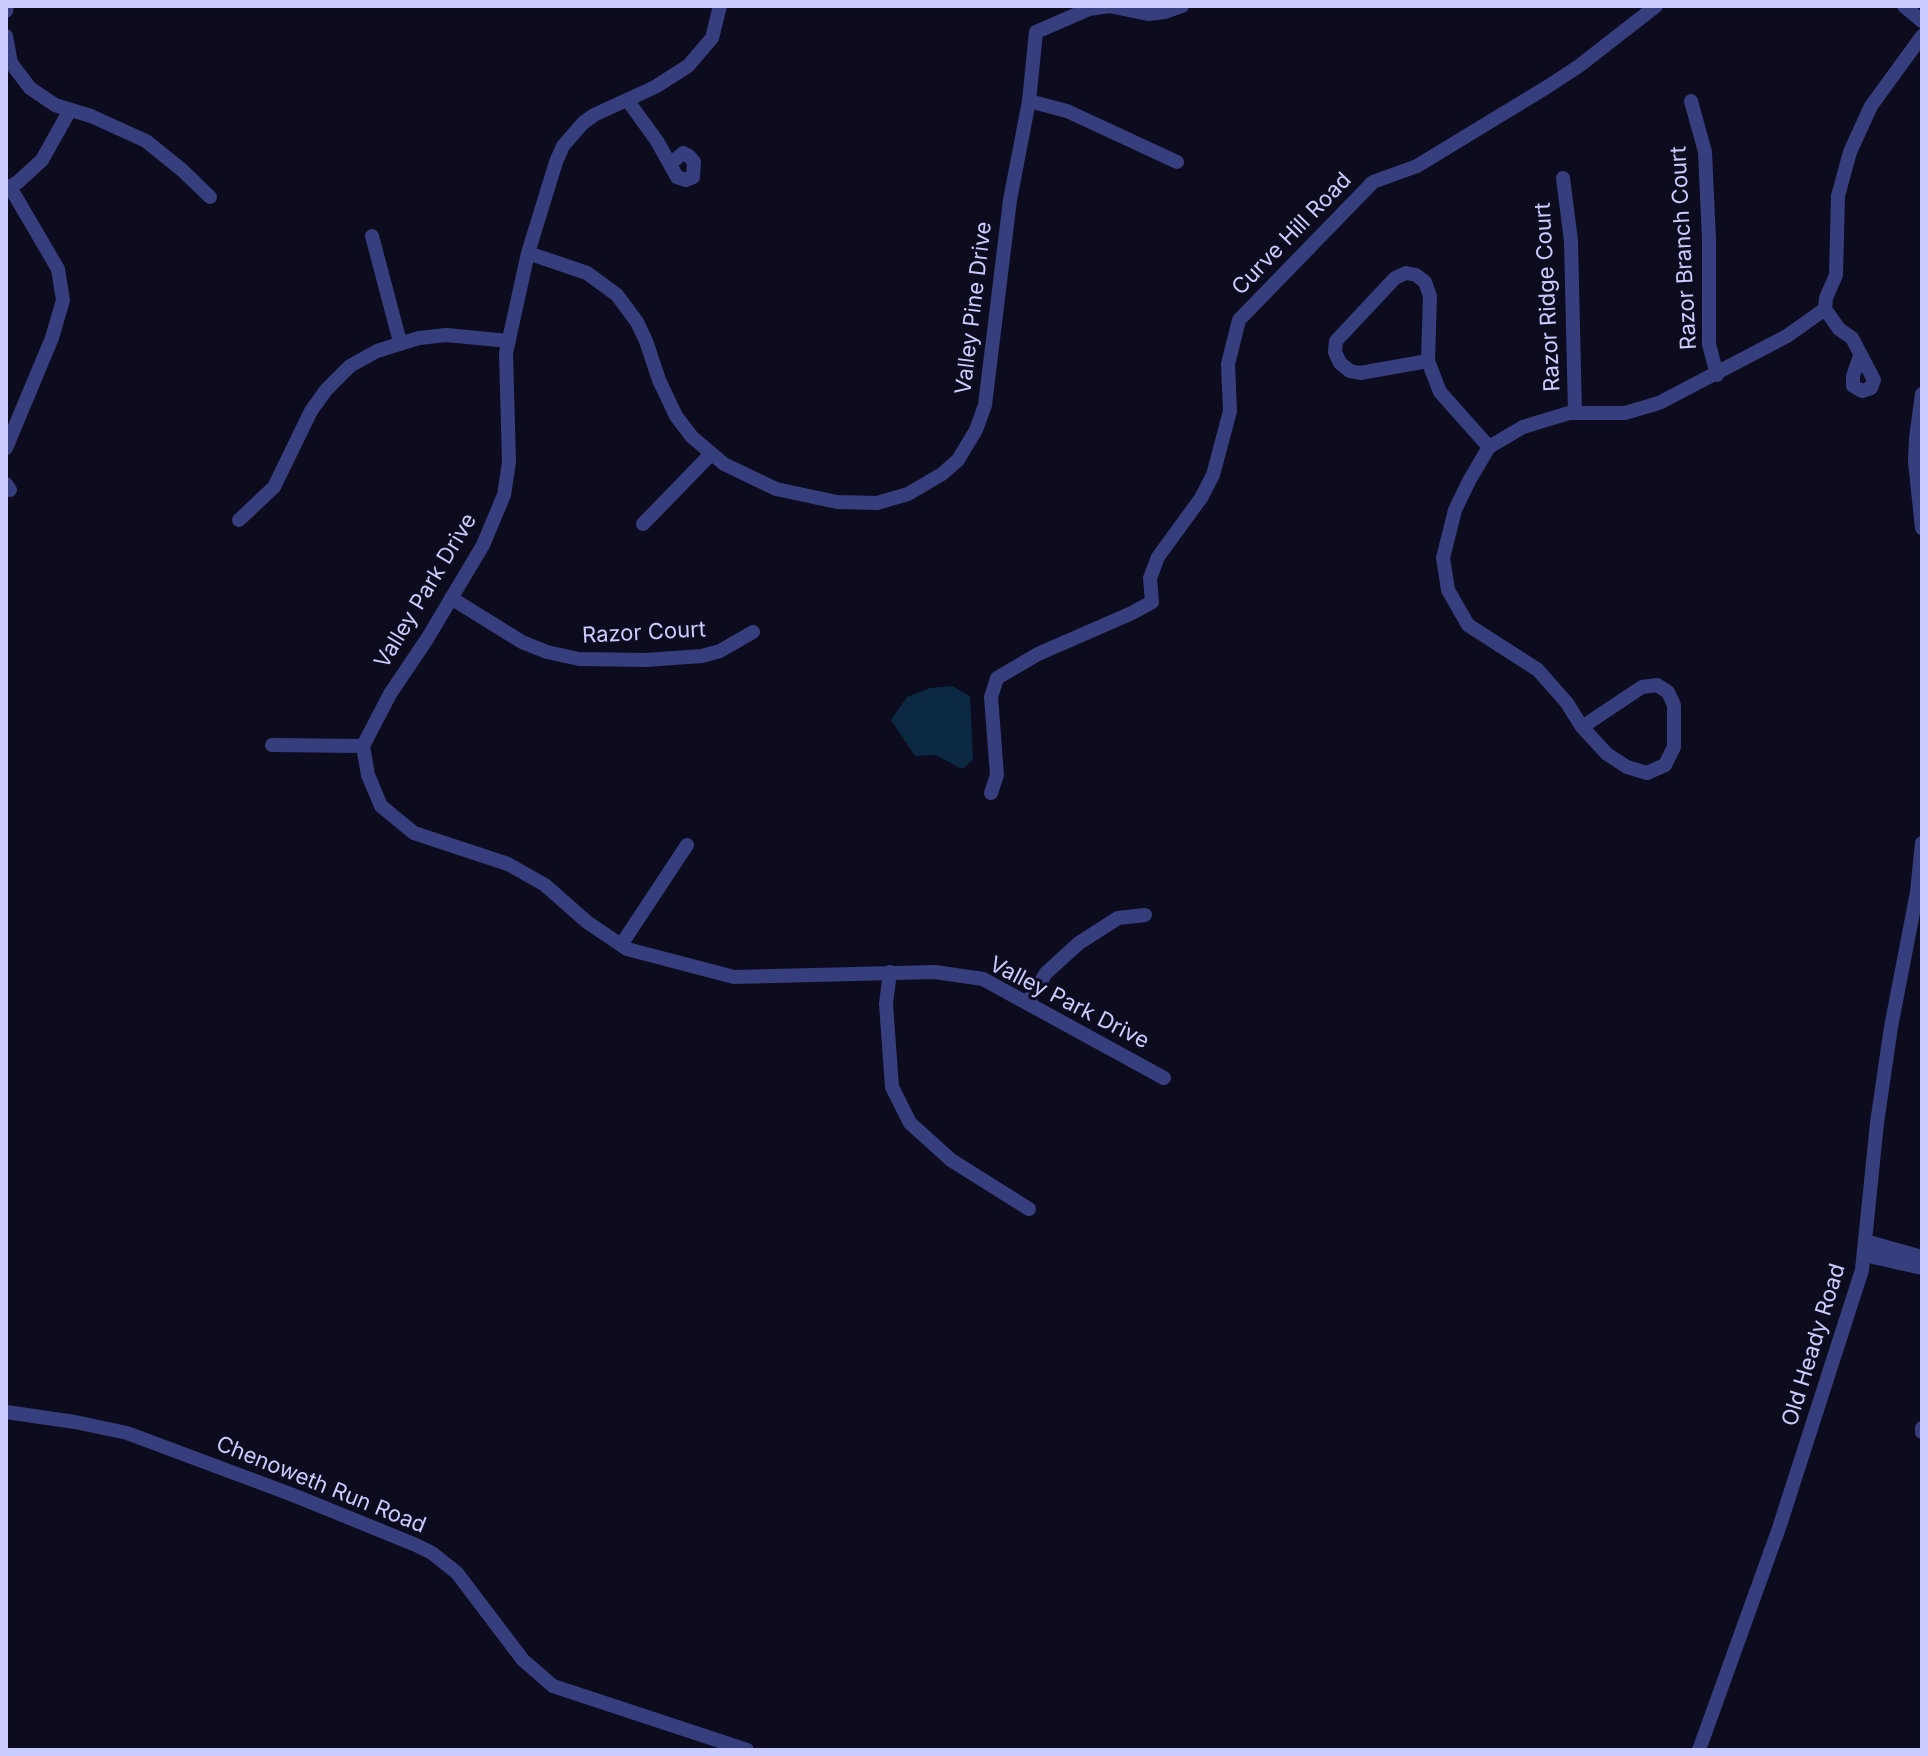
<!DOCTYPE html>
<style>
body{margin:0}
#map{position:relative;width:1928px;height:1756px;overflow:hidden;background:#0d0c1f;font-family:Inter,sans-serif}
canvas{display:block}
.frame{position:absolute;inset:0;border:8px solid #cacbff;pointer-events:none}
</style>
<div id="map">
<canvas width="1928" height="1756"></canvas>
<div class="frame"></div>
</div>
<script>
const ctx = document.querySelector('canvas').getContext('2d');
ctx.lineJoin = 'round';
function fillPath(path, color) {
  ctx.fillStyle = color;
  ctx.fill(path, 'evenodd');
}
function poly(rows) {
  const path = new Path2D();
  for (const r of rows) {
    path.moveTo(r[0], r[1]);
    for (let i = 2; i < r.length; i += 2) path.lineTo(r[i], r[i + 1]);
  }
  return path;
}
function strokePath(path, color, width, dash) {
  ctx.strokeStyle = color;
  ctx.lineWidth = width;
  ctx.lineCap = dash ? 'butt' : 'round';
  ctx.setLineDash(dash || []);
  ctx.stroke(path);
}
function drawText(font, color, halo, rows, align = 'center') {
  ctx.font = font + ' Inter,sans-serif';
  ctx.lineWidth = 6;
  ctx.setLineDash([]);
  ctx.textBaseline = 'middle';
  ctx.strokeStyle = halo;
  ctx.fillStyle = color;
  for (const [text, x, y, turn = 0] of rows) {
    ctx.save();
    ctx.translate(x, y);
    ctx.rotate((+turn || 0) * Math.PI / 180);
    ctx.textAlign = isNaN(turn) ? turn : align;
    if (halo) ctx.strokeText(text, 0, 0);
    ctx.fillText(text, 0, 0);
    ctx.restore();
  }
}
const water = poly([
 [952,686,970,696,973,760,962,769,936,755,915,756,891,720,907,697,930,688]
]);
const minor = poly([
 [720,6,712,38,688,66,655,87,594,115,583,123,563,146,556,162,528,253,506,353,509,462,504,495,483,545,427,639,390,694,363,746,368,775,381,806,414,833,508,864,545,885,587,922,627,949,734,977,935,972,983,979,1164,1078],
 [1904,6,1922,21],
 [6,11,7,6],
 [6,36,11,63,30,88,55,105,91,116,146,141,182,170,210,197],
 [628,101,657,141,677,177,686,180,693,177,694,162,689,156,683,153,670,164],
 [1029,101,1067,111,1177,162],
 [1691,101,1705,152,1709,240,1709,344,1717,375],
 [1563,178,1571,241,1575,413],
 [6,189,18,182,42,160,70,110],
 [372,236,400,342],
 [528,253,587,273,617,295,637,322,646,341,659,380,676,416,692,437,724,464,776,489,837,502,877,503,908,494,942,474,958,460,976,430,985,405,1010,200,1029,101,1036,32,1089,9,1109,6,1148,14,1165,12,1182,6],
 [1825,309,1839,329,1852,338,1874,380,1871,388,1862,391,1853,386,1853,376,1860,356],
 [1428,361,1360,373,1350,371,1340,363,1335,352,1336,341,1395,278,1406,273,1416,275,1425,282,1430,296,1428,361,1440,392,1489,447],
 [1922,394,1916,438,1915,462,1922,528],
 [6,448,52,338,63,300,58,269,10,187],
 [6,484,10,490],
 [239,520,274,487,311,411,326,390,350,366,377,351,419,338,446,335,509,341],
 [643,524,711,454],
 [451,598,522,642,547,652,579,659,646,660,702,656,720,651,753,632],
 [1582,727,1642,687,1657,685,1668,692,1674,705,1674,747,1665,765,1647,773,1627,767,1607,754,1582,727,1567,703,1538,670,1468,625,1448,590,1443,558,1455,510,1469,481,1489,447,1523,427,1569,413,1625,413,1659,403,1787,336,1825,309,1826,298,1836,275,1838,196,1850,152,1871,106,1922,36],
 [272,745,363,746],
 [991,793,997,775,991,697,997,678,1038,654,1132,613,1152,602,1150,578,1158,557,1201,498,1213,475,1230,411,1228,364,1239,320,1373,182,1417,166,1547,87,1579,66,1656,6],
 [621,945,687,845],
 [890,972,886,1004,892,1087,910,1123,951,1160,1029,1209],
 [1028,1002,1046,973,1079,943,1118,918,1145,915],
 [1865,1241,1922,1257],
 [1864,1255,1922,1268],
 [6,1412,75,1422,127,1433,293,1495,416,1545,432,1553,457,1573,523,1660,553,1686,747,1750],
 [1922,1428,1922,1432],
 [1699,1750,1779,1528,1862,1270,1877,1123,1891,1027,1917,892,1922,843]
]);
const streetNames = [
 ["Curve Hill Road",1292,234,-46],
 ["Razor Branch Court",1684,248,-93],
 ["Razor Ridge Court",1548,297,-93],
 ["Valley Pine Drive",974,308,-83],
 ["Valley Park Drive",426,591,-59],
 ["Razor Court",644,633,-3],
 ["Valley Park Drive",1069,1003,27],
 ["Old Heady Road",1814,1345,-73],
 ["Chenoweth Run Road",321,1485,22]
];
fillPath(water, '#0c2943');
strokePath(minor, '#373e7e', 14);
drawText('22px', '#cacbff', '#0d0c1f', streetNames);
</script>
